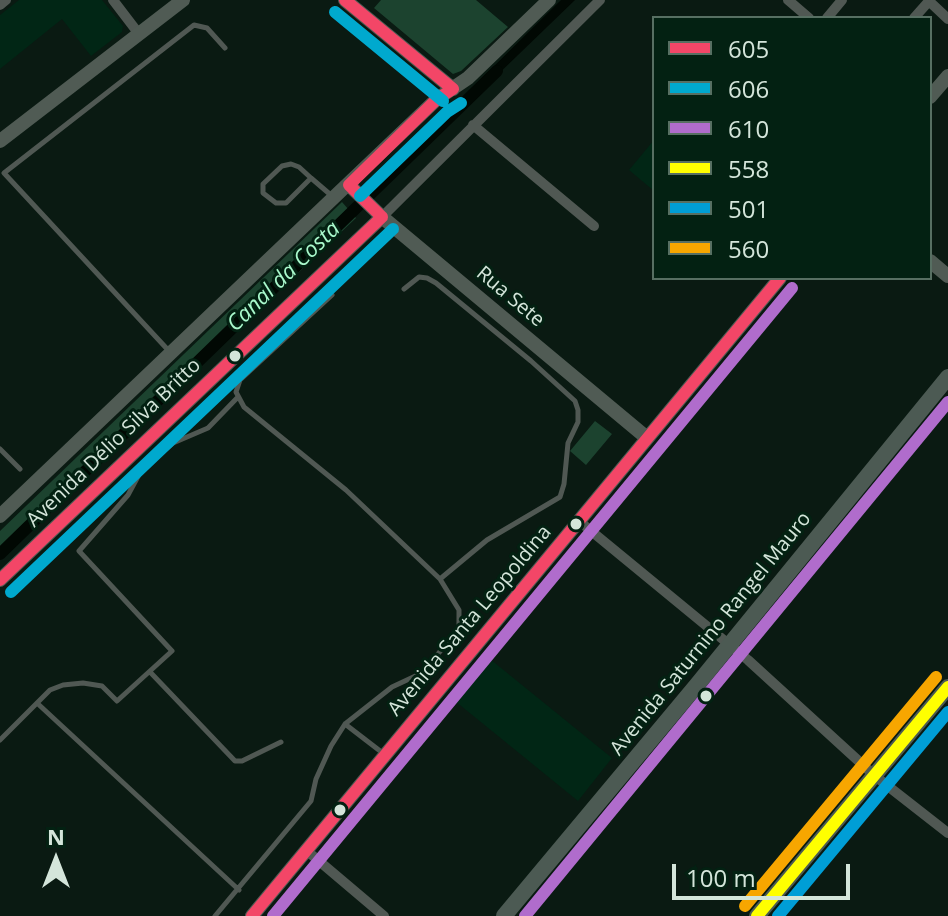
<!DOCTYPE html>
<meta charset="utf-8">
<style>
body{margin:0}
#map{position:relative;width:948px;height:916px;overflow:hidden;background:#0a1a12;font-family:"Open Sans",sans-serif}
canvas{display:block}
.legend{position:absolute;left:652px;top:16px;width:280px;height:264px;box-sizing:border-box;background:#032112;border:2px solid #576f62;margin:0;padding:10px 14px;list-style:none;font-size:24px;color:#d4e5da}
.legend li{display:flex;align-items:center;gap:16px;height:40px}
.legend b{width:40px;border:2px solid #576f62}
.north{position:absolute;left:16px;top:820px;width:80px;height:80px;-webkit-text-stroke:6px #032112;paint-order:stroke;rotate:0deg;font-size:22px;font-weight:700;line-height:32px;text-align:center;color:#d4e5da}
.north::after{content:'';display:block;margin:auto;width:28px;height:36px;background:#d4e5da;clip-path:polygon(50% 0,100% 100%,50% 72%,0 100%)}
.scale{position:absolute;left:672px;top:864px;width:178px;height:36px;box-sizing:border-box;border:4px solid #d4e5da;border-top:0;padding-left:10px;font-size:24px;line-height:28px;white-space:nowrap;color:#d4e5da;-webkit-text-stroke:6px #032112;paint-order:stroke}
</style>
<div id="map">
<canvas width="948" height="916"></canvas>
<ul class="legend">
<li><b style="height:10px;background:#f34667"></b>605</li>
<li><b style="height:10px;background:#00a9ce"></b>606</li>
<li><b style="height:10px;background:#b06ccc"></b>610</li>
<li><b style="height:10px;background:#ff0"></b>558</li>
<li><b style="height:10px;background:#009ed6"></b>501</li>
<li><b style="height:10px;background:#f7a600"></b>560</li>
</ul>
<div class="north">N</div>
<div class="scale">100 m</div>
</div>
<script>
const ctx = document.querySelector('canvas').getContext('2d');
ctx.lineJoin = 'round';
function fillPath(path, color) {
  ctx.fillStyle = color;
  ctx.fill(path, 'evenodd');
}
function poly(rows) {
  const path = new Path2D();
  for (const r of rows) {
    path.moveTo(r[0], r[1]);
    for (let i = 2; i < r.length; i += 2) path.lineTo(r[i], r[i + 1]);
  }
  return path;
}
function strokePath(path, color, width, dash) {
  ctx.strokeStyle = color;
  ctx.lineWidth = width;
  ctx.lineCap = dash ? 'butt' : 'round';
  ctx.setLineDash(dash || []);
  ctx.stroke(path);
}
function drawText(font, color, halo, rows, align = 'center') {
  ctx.font = font + ' "Open Sans",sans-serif';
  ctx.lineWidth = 6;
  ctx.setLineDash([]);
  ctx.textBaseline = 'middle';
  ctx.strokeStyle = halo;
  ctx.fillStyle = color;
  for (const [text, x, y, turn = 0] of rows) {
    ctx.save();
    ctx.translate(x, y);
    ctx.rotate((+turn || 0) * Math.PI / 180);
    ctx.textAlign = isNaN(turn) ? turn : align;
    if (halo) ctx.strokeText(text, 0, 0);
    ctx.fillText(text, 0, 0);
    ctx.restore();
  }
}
const built = poly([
 [19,0,102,0,123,26,122,32,91,56,62,19,0,69,0,15],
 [654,140,654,191,629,170],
 [490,659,612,758,578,801,455,701]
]);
const green = poly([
 [381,0,476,0,508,27,461,71,453,74,374,8],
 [342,202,356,218,0,555,0,531],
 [595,421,612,434,586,465,570,451]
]);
const water = poly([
 [561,0,575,0,489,83,483,77]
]);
const canal = poly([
 [0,554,497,71]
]);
const lane = poly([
 [311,178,286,203,276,203,263,193,263,184,282,166,291,164,299,167,311,178,332,196],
 [404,289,419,277,427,278,436,283,531,361,575,401,578,410,578,422,568,443,564,484,560,497,487,540,440,579],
 [332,295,240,380,236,392,244,407,346,490,440,579,459,610,459,627,424,672,392,687,345,724,384,754],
 [169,351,4,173,194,25,207,28,225,48],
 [0,449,20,469],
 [151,673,235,761,242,761,281,742],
 [37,703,239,890],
 [0,740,50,690,63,685,83,683,102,686,117,701,172,651,79,551,128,495,142,469,173,443,208,428,238,397],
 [215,916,311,801,316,779,331,746,345,724]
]);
const street = poly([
 [113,0,139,34],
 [788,0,809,18],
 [929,1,948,19],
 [0,5,6,0],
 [827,18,842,0],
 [914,18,930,0],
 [473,125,594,226],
 [382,217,600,0],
 [579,521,748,660,875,776,948,833],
 [306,850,384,916]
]);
const secondary = poly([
 [345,0,453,89],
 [930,97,948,76],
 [0,141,183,0],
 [349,185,382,217,647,438],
 [930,261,948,276],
 [0,516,437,99,468,78,549,0],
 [0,580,382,217],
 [252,916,780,278]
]);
const primary = poly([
 [504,916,696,686,948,377],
 [757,916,948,687]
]);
const bus1 = poly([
 [0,580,382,217,349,185,437,99,453,89,345,0],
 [252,916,780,278]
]);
const bus2 = poly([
 [335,12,443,101],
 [360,196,447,112,461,103],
 [11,592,393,229]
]);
const bus3 = poly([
 [273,916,792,288],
 [525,916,948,402]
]);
const bus4 = poly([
 [757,916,948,687]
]);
const bus5 = poly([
 [778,916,948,712]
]);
const bus6 = poly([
 [745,906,936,677]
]);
const markers = [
 [235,356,7,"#d4e5da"],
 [576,524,7,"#d4e5da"],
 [706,696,7,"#d4e5da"],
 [340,810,7,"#d4e5da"]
];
const streetNames = [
 ["Rua Sete",510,297,40],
 ["Avenida Délio Silva Britto",114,443,-44],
 ["Avenida Santa Leopoldina",470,621,-50],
 ["Avenida Saturnino Rangel Mauro",711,634,-51]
];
const waterNames = [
 ["Canal da Costa",284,277,-44]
];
fillPath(built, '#012615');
fillPath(green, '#1c432f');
fillPath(water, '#010803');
strokePath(canal, '#010803', 12);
strokePath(lane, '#505853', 5);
strokePath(street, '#505853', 10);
strokePath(secondary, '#505b54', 14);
strokePath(primary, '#4c5a53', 16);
strokePath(bus1, '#f34667', 12);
strokePath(bus2, '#00a9ce', 12);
strokePath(bus3, '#b06ccc', 12);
strokePath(bus4, '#ff0', 12);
strokePath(bus5, '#009ed6', 12);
strokePath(bus6, '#f7a600', 12);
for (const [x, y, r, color] of markers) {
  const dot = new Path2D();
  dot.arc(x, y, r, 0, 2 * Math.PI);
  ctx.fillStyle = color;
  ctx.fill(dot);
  strokePath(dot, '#032112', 3);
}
drawText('20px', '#d4e5da', '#032112', streetNames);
drawText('italic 22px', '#a9f9cc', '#032112', waterNames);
</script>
